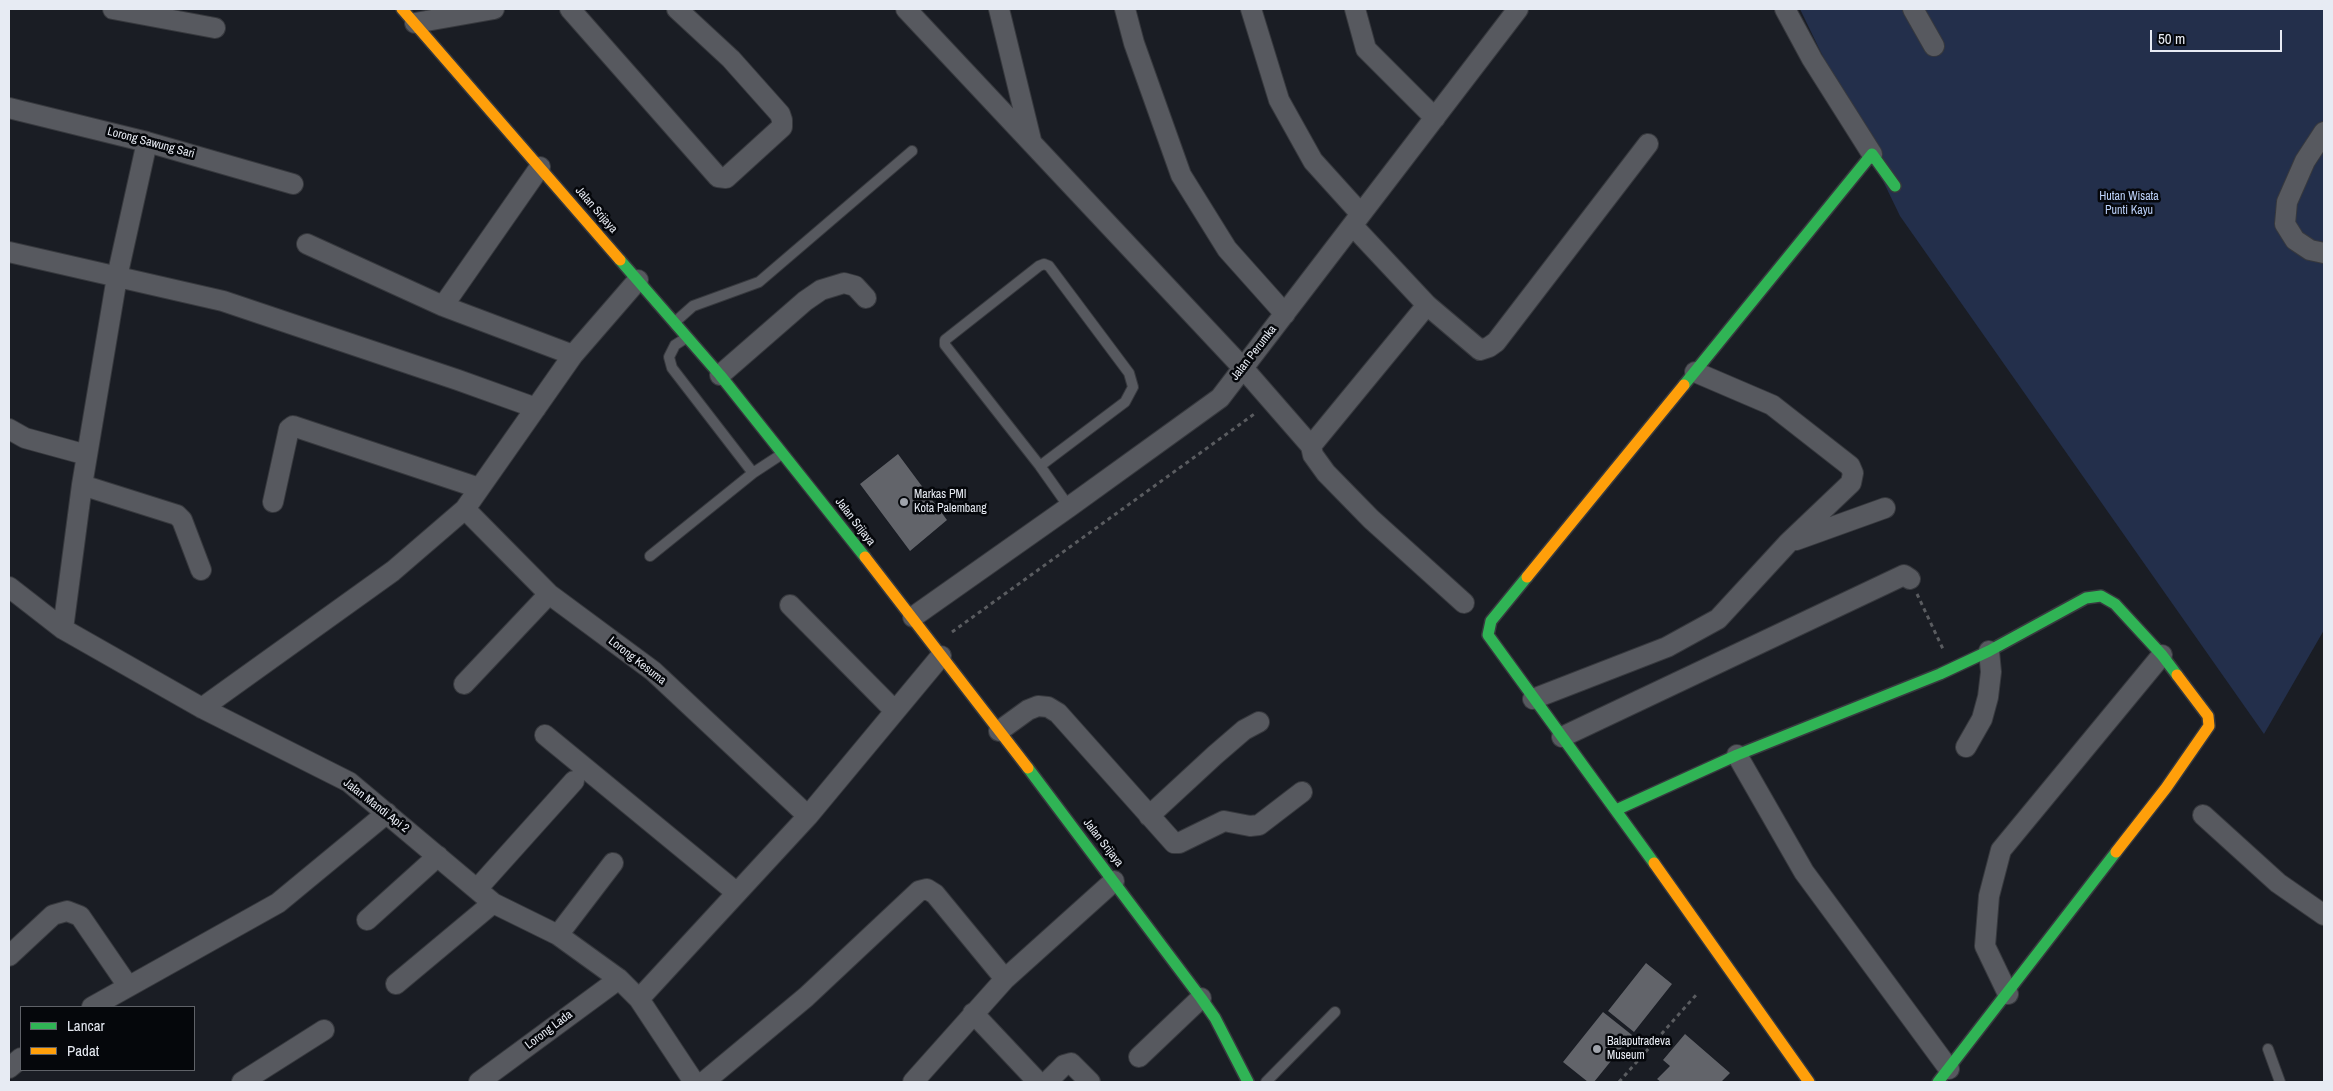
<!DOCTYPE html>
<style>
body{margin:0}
#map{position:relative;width:2333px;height:1091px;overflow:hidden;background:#1a1d24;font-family:"Archivo Narrow",sans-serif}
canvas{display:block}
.frame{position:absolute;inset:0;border:10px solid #e7ebf3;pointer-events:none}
.legend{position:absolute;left:20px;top:1006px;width:175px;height:65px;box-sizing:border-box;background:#05070b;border:1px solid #5f6268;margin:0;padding:6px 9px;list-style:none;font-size:15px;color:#e7ebf3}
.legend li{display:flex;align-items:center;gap:10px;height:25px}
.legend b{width:25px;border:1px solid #5f6268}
.scale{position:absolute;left:2150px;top:30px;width:132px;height:22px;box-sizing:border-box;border:2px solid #e7ebf3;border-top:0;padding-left:6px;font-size:15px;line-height:18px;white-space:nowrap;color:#e7ebf3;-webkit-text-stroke:4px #05070b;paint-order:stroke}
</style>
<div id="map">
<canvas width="2333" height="1091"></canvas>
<div class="frame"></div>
<ul class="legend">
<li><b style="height:6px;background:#30b455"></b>Lancar</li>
<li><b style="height:6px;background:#ff9f0a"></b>Padat</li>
</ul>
<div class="scale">50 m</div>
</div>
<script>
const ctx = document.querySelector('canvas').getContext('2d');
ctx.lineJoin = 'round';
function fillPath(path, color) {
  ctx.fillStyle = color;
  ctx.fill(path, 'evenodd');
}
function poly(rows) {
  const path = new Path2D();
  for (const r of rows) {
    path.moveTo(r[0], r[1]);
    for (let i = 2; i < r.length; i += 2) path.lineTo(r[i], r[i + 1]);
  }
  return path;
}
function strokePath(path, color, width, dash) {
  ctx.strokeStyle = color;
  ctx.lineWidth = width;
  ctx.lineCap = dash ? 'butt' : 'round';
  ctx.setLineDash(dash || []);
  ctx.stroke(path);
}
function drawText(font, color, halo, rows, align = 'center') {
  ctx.font = font + ' "Archivo Narrow",sans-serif';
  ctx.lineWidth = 5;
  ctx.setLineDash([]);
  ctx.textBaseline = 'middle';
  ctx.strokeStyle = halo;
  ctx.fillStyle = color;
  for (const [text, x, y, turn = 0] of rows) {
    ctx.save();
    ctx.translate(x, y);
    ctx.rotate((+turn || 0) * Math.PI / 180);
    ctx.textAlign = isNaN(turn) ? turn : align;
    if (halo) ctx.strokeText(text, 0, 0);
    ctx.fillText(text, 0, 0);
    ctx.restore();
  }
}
const green = poly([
 [1800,9,2324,9,2324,630,2264,734,1900,216]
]);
const building = poly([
 [898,454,947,520,910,551,860,484],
 [1646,963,1672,984,1634,1032,1608,1011],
 [1603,1012,1632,1035,1594,1082,1588,1082,1563,1062],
 [1685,1034,1730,1073,1721,1082,1661,1082,1657,1079,1670,1066,1663,1060]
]);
const path = poly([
 [1917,594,1943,649],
 [952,632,1257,412],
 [1619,1082,1696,995]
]);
const lane = poly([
 [675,322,693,306,759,282,912,151],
 [686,338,675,345,669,357,672,368,753,473],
 [1040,466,1125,402,1133,387,1129,373,1049,266,1044,264,1039,266,945,340,945,345,1040,466,1069,507],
 [650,556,753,473,782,454],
 [2268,1049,2280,1082],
 [1266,1082,1335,1012]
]);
const street = poly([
 [113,9,215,28],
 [570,9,718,177,726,178,782,127,782,120,780,114,731,59,677,9],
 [906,9,1243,368,1311,446,1313,455,1326,473,1371,519,1464,603],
 [999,9,1031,140],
 [1125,9,1134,43,1181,175,1227,249,1285,314],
 [1251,9,1279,100,1313,161,1360,213],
 [1355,9,1366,49,1435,118],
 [1785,9,1812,59,1872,154],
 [1913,9,1934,46],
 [415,23,494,9],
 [9,108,147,142,293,184],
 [2324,132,2305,161,2287,202,2285,224,2295,240,2310,250,2324,253],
 [1353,226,1427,305,1480,350,1489,347,1496,342,1648,144],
 [9,252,223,301,458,380,536,408],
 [443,306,540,167],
 [573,355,638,280],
 [720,375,805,301,821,290,844,283,855,286,866,298],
 [9,429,25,438,87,455],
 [1311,446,1427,305],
 [82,485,177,515,182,520,201,570],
 [273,502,289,429,293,426,479,488],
 [465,509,549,594,653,671,808,816],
 [1796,540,1885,508],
 [9,587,63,629,202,708,349,782,493,903,558,935,619,979,639,999,694,1082],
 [790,605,895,711],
 [913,617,1069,507,1220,398,1518,9],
 [63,629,82,485,117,277,147,142],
 [464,684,549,594],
 [1533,699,1667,647,1718,619,1788,543,1851,483,1853,473,1850,466,1772,405,1695,372],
 [202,708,393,571,465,509,573,355,443,306,307,244],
 [999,731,1028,710,1038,706,1048,707,1058,713,1174,843,1179,843,1224,821,1250,826,1259,825,1302,792],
 [545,735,737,893],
 [1562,737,1904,575,1910,579],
 [1966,747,1982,719,1988,697,1991,672,1989,651],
 [1737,755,1804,872,1949,1069],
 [2203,815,2278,883,2324,915],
 [1149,816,1215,755,1244,730,1259,722],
 [477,889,574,781],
 [367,920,438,856],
 [558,935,613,863],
 [9,956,53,915,67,911,80,916,128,986],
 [396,984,493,903],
 [2008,994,1985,946,1989,896,2001,850,2162,655],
 [639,999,808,816,941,656],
 [92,1007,278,903,387,813],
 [973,1013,1038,1082],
 [1139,1057,1201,998],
 [9,1068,21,1058],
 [242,1082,324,1030],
 [479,1082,619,979],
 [704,1082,806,997,919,891,927,889,935,894,1005,979],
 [913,1082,1005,979,1114,881],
 [1047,1082,1064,1065,1071,1063,1090,1082]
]);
const fast = poly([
 [620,260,720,375,865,557],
 [1684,385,1872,154,1895,186],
 [1527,577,1491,621,1488,635,1654,863],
 [1028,768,1201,998,1215,1018,1248,1082],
 [1616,810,1737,755,1940,674,1989,651,2086,598,2101,596,2115,604,2162,655,2177,675],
 [1938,1082,2116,852]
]);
const slow = poly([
 [402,9,620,260],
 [865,557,1028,768],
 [1527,577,1684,385],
 [2116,852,2166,788,2209,726,2208,716,2177,675],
 [1654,863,1809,1082]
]);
const markers = [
 [904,502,5,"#9fa3ab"],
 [1597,1049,5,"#9fa3ab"]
];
const streetNames = [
 ["Lorong Sawung Sari",151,143,15],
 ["Jalan Srijaya",596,210,49],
 ["Jalan Perumka",1254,353,-52],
 ["Jalan Srijaya",855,522,52],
 ["Lorong Kesuma",637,661,38],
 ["Jalan Mandi Api 2",376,806,38],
 ["Jalan Srijaya",1103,843,52],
 ["Lorong Lada",549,1030,-37]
];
const parkNames = [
 ["Hutan Wisata",2129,197],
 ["Punti Kayu",2129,211]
];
const poiNames = [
 ["Markas PMI",914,495],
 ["Kota Palembang",914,509],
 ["Balaputradeva",1607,1042],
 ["Museum",1607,1056]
];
fillPath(green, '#232f4b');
fillPath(building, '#62646a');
strokePath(lane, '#37393e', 12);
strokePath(street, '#37393e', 22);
strokePath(fast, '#37393e', 14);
strokePath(slow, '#37393e', 14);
strokePath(path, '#5a5c60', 3, [4, 4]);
strokePath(lane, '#57595f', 10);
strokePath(street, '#57595f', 20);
strokePath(fast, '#30b455', 11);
strokePath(slow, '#ff9f0a', 11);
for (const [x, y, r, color] of markers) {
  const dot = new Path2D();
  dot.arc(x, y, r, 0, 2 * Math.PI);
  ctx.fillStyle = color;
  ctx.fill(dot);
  strokePath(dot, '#05070b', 2);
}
drawText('12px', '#e7ebf3', '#05070b', streetNames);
drawText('12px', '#bdd2fa', '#05070b', parkNames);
drawText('12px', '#e7ebf3', '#05070b', poiNames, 'left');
</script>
